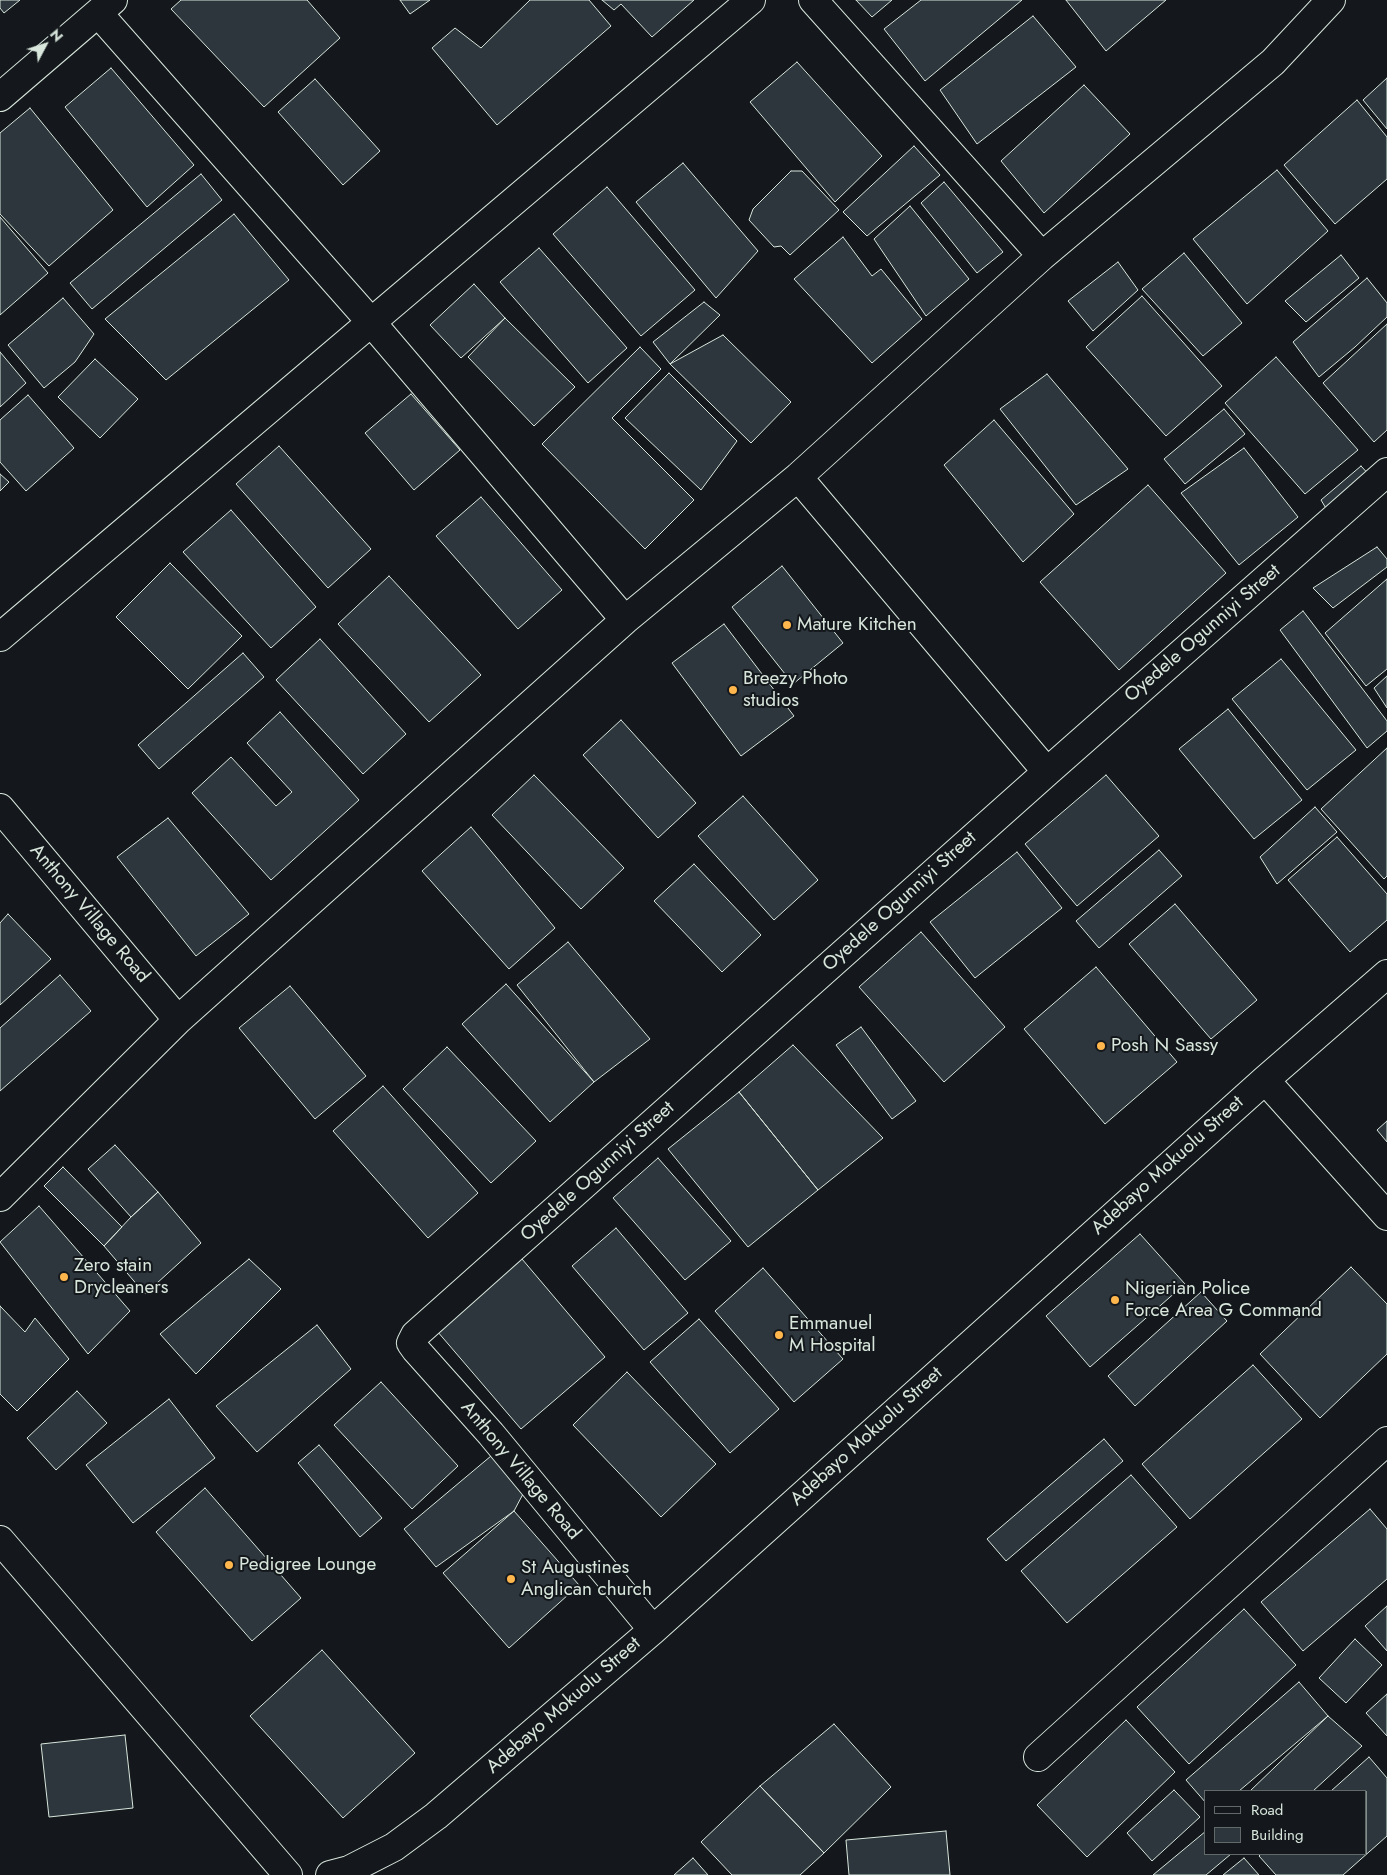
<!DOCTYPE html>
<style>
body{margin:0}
#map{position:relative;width:1387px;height:1875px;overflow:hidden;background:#14181c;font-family:Jost,sans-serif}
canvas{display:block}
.legend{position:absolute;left:1204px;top:1790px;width:162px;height:65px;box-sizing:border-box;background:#14181c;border:1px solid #626a69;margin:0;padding:6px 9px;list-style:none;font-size:15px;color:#d8e6dc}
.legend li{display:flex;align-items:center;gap:10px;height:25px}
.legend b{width:25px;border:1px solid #626a69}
.north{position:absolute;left:20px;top:20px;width:50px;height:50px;-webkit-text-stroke:4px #14181c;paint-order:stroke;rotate:50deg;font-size:14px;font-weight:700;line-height:20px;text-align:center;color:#d8e6dc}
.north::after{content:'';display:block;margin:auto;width:18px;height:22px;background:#d8e6dc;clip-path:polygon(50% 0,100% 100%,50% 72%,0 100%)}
</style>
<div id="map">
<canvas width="1387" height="1875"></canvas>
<ul class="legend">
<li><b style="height:6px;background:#14181c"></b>Road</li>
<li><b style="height:14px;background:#2c363c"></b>Building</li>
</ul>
<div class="north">N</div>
</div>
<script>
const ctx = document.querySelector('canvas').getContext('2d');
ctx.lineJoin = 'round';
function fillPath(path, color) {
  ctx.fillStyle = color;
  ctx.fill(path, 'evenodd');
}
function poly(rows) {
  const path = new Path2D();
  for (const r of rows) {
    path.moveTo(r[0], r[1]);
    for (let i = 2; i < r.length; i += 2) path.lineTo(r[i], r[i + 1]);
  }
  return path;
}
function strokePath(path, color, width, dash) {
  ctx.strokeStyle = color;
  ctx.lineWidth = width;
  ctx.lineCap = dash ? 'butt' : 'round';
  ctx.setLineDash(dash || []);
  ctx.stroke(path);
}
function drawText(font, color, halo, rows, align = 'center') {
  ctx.font = font + ' Jost,sans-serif';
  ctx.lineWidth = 4;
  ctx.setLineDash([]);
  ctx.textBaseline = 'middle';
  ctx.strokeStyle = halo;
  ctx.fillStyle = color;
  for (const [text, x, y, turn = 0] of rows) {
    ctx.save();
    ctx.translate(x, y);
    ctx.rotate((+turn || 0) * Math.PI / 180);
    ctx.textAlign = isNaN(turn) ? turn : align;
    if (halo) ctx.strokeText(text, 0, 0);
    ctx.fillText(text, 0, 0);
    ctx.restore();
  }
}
const building = poly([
 [0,0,20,0,4,13,0,8,0,0],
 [181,0,307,0,340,38,264,107,171,9,181,0],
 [400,0,430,0,410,14,400,0],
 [530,0,589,0,611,26,497,125,432,48,455,28,481,48,530,0],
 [602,0,694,0,652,37,621,4,614,10,602,0],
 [856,0,892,0,872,17,856,0],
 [921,0,1022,0,925,81,884,29,921,0],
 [1066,0,1166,0,1106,51,1066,0],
 [1033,16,1076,67,977,144,940,90,1033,16],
 [797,62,882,156,835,202,750,102,797,62],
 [111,68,194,165,147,207,65,107,111,68],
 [1387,78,1387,129,1363,100,1387,78],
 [315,79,380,151,343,185,278,112,315,79],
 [1084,85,1130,134,1044,213,1001,161,1084,85],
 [1357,100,1387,137,1387,179,1335,224,1284,165,1357,100],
 [30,108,113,210,49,266,0,214,0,133,30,108],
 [914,146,940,175,867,236,843,212,914,146],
 [683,163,758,251,716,298,636,202,683,163],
 [1277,170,1328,231,1247,304,1193,239,1277,170],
 [791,171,802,171,839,210,790,255,781,246,774,247,749,220,753,209,791,171],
 [201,174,222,200,92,309,70,283,201,174],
 [944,182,1003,252,977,273,921,203,944,182],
 [607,187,695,290,641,336,553,234,607,187],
 [910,206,969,279,926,316,874,239,910,206],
 [234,214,289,280,166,380,105,319,234,214],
 [0,217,48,273,0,315,0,217],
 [843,237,872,276,881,269,922,319,872,363,794,279,843,237],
 [539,248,627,348,588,383,500,282,539,248],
 [1184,253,1242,323,1203,356,1142,289,1184,253],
 [1341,255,1359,278,1306,322,1285,301,1341,255],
 [1118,262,1138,290,1093,331,1068,301,1118,262],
 [1367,278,1387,303,1387,317,1355,347,1319,377,1293,342,1367,278],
 [474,284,505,318,461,358,430,325,474,284],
 [1142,296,1222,386,1166,436,1086,347,1142,296],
 [63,298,94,334,75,362,44,388,8,345,63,298],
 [704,302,720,315,670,364,653,342,704,302],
 [505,318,575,387,534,426,468,357,505,318],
 [1387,324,1387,430,1374,442,1323,383,1387,324],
 [723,335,791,402,751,443,670,364,723,335],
 [640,347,661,369,612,418,694,500,645,549,542,444,640,347],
 [0,352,26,383,0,407,0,352],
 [1276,357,1358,450,1305,494,1225,403,1276,357],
 [95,359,138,399,100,438,58,397,95,359],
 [669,373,737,441,701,490,625,418,669,373],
 [1047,374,1128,469,1076,505,1000,409,1047,374],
 [411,394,460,450,414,490,365,433,411,394],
 [28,395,74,448,26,491,0,462,0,420,28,395],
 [1224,409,1245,434,1185,484,1164,459,1224,409],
 [994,420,1074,514,1023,562,944,465,994,420],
 [279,446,371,549,328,588,236,484,279,446],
 [1244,448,1298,517,1239,565,1181,493,1244,448],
 [1361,466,1373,479,1330,515,1321,500,1361,466],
 [0,474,9,482,0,491,0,474],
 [1148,485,1226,573,1119,670,1040,582,1148,485],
 [481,497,562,590,518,629,436,536,481,497],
 [231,510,316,607,271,648,183,552,231,510],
 [1377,547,1387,559,1387,567,1333,608,1313,588,1377,547],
 [170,563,242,636,188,689,116,617,170,563],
 [782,566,843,643,793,684,732,607,782,566],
 [389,576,481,675,429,722,338,624,389,576],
 [1387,579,1387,669,1366,686,1325,633,1387,579],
 [1303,611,1387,721,1387,731,1367,748,1280,630,1303,611],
 [724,624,794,716,741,756,672,663,724,624],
 [320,639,406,734,363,774,276,680,320,639],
 [243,653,264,677,159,769,138,745,243,653],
 [1281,659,1356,750,1307,790,1232,699,1281,659],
 [1387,676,1387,708,1374,688,1387,676],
 [1228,709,1302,800,1254,839,1179,749,1228,709],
 [280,712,359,800,271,880,192,793,231,757,276,806,292,792,247,743,280,712],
 [621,720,696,803,658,838,583,755,621,720],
 [1387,748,1387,876,1384,879,1321,809,1387,748],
 [534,775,624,868,581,909,492,815,534,775],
 [1106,775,1159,836,1077,906,1025,844,1106,775],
 [743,796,818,880,774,920,698,836,743,796],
 [1315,807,1337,832,1277,884,1260,857,1315,807],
 [168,818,249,914,196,956,117,857,168,818],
 [471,827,555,928,509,969,422,871,471,827],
 [1337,837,1387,894,1387,920,1350,952,1288,880,1337,837],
 [1159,850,1182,876,1099,948,1076,921,1159,850],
 [1017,852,1062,908,975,978,930,922,1017,852],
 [694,864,761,935,722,972,654,901,694,864],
 [1175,904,1257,1000,1211,1039,1129,944,1175,904],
 [8,914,51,959,0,1005,0,923,8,914],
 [921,932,1005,1027,944,1082,859,987,921,932],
 [568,942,650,1039,594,1082,517,985,568,942],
 [1096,967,1177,1062,1105,1124,1024,1029,1096,967],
 [60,975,91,1011,0,1091,0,1028,60,975],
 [506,984,594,1082,550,1122,462,1024,506,984],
 [290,986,366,1076,315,1119,239,1028,290,986],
 [861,1027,916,1101,892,1119,836,1045,861,1027],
 [793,1045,883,1138,818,1190,739,1092,793,1045],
 [447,1047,536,1141,491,1183,403,1089,447,1047],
 [383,1086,478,1193,428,1238,333,1131,383,1086],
 [739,1092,818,1190,748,1247,668,1149,739,1092],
 [1387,1121,1387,1142,1377,1130,1387,1121],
 [115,1145,158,1192,131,1217,88,1169,115,1145],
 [658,1158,731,1241,685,1280,613,1198,658,1158],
 [63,1167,122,1227,104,1246,44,1186,63,1167],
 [158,1192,201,1243,145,1294,104,1246,131,1217,158,1192],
 [39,1206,130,1311,88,1354,0,1242,39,1206],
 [616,1228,688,1313,644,1350,572,1266,616,1228],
 [1140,1234,1185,1284,1090,1367,1046,1316,1140,1234],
 [249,1259,281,1289,196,1374,160,1334,249,1259],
 [522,1259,605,1357,521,1429,437,1331,522,1259],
 [1351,1267,1387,1304,1387,1354,1320,1418,1260,1354,1351,1267],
 [763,1268,843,1359,794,1402,715,1311,763,1268],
 [1201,1292,1227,1321,1135,1406,1108,1376,1201,1292],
 [0,1306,25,1332,35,1318,69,1359,17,1411,0,1394,0,1306],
 [699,1319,779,1409,730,1453,650,1362,699,1319],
 [317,1325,351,1369,257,1452,216,1406,317,1325],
 [1253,1365,1302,1419,1190,1519,1142,1464,1253,1365],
 [627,1372,716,1464,661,1517,573,1425,627,1372],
 [381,1382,458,1466,412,1509,334,1425,381,1382],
 [77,1391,107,1423,56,1470,27,1438,77,1391],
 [169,1399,215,1458,133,1523,86,1465,169,1399],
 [1104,1439,1123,1461,1006,1561,987,1539,1104,1439],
 [319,1445,382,1518,360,1537,298,1463,319,1445],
 [491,1456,523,1494,514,1511,436,1567,404,1529,491,1456],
 [1131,1475,1177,1527,1067,1623,1021,1571,1131,1475],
 [205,1488,301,1598,252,1641,156,1532,205,1488],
 [1370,1509,1387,1529,1387,1579,1303,1651,1261,1602,1370,1509],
 [514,1511,579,1585,509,1648,443,1573,514,1511],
 [1387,1606,1387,1651,1365,1626,1387,1606],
 [1244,1609,1296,1665,1189,1764,1137,1707,1244,1609],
 [1355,1639,1382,1665,1346,1703,1319,1678,1355,1639],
 [322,1650,415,1753,343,1818,250,1716,322,1650],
 [1299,1682,1328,1716,1239,1791,1206,1791,1206,1803,1186,1780,1299,1682],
 [1387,1694,1387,1736,1366,1713,1387,1694],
 [1328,1716,1362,1746,1313,1791,1250,1791,1328,1716],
 [1126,1720,1175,1772,1087,1857,1037,1805,1126,1720],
 [834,1724,891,1787,824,1853,760,1786,834,1724],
 [125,1735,133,1808,49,1817,41,1744,125,1735],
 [1369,1757,1387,1778,1387,1836,1343,1875,1276,1875,1259,1856,1261,1854,1366,1854,1366,1791,1331,1791,1369,1757],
 [760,1786,824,1853,800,1875,732,1875,701,1842,760,1786],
 [1174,1790,1200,1817,1152,1861,1127,1833,1174,1790],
 [946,1831,950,1875,849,1875,846,1840,946,1831],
 [1206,1831,1206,1854,1231,1854,1206,1875,1153,1875,1206,1831],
 [693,1858,708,1875,674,1875,693,1858],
 [1244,1858,1259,1875,1223,1875,1244,1858]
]);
const minor = poly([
 [813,0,1042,256],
 [98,13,371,322,625,620],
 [0,97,113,0],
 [798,477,1047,772],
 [0,637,751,0],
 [0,808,178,1020],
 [1265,1080,1387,1216],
 [0,1197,178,1020,625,620,798,477,1042,256,1273,62,1331,0],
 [0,1540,288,1875],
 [653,1630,491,1434,416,1350,411,1343,415,1335,1047,772,1387,472],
 [1038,1757,1387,1441],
 [330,1875,349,1870,394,1847,436,1816,653,1630,1265,1080,1387,974]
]);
const markers = [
 [787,625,5,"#ffb74d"],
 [733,690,5,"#ffb74d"],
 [1101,1046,5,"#ffb74d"],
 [64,1277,5,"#ffb74d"],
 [1115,1300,5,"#ffb74d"],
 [779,1335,5,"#ffb74d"],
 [229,1565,5,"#ffb74d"],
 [511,1579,5,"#ffb74d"]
];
const poiNames = [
 ["Mature Kitchen",797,625],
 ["Breezy Photo",743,679],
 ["studios",743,701],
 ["Posh N Sassy",1111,1046],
 ["Zero stain",74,1266],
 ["Drycleaners",74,1288],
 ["Nigerian Police",1125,1289],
 ["Force Area G Command",1125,1311],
 ["Emmanuel",789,1324],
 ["M Hospital",789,1346],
 ["Pedigree Lounge",239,1565],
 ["St Augustines",521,1568],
 ["Anglican church",521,1590]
];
const streetNames = [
 ["Oyedele Ogunniyi Street",1203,634,-41],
 ["Oyedele Ogunniyi Street",900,902,-42],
 ["Anthony Village Road",89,914,50],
 ["Adebayo Mokuolu Street",1168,1166,-42],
 ["Oyedele Ogunniyi Street",598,1172,-42],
 ["Adebayo Mokuolu Street",867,1437,-42],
 ["Anthony Village Road",520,1471,50],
 ["Adebayo Mokuolu Street",564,1706,-41]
];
fillPath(building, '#2c363c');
strokePath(building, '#d8e6dc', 1);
strokePath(minor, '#d8e6dc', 30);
strokePath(minor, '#14181c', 28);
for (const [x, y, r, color] of markers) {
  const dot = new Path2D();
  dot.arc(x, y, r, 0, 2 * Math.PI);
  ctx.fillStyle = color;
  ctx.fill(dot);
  strokePath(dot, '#14181c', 2);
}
drawText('19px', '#d8e6dc', '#14181c', poiNames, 'left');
drawText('19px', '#d8e6dc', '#14181c', streetNames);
</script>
